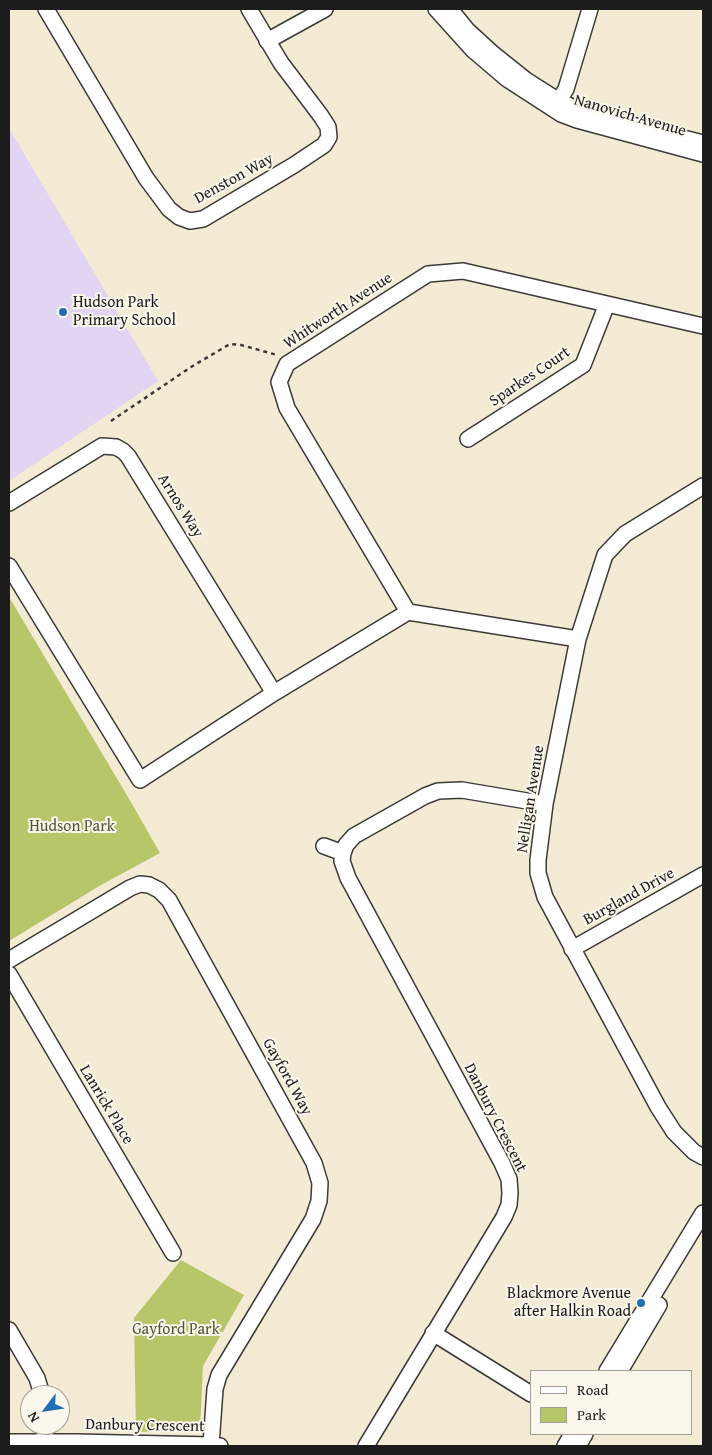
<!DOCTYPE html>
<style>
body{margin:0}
#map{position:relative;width:712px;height:1455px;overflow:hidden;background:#f3ebd4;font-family:"Gentium Book Plus",serif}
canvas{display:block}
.frame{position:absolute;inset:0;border:10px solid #1c1c1c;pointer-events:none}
.legend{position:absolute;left:530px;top:1370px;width:162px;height:65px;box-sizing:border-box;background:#fbf7ec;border:1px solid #a29f99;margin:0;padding:6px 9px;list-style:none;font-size:15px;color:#1c1c1c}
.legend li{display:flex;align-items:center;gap:10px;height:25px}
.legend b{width:25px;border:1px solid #a29f99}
.north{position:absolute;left:20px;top:1385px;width:50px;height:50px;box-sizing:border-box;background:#fbf7ec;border:1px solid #a29f99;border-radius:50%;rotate:239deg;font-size:14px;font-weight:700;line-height:20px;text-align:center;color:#1c1c1c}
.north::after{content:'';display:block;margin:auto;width:18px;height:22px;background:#1f6fb2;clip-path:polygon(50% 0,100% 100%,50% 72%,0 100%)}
</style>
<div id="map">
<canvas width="712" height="1455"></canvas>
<div class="frame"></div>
<ul class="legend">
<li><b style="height:6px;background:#fff"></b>Road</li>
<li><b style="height:14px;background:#b7c669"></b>Park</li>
</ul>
<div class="north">N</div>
</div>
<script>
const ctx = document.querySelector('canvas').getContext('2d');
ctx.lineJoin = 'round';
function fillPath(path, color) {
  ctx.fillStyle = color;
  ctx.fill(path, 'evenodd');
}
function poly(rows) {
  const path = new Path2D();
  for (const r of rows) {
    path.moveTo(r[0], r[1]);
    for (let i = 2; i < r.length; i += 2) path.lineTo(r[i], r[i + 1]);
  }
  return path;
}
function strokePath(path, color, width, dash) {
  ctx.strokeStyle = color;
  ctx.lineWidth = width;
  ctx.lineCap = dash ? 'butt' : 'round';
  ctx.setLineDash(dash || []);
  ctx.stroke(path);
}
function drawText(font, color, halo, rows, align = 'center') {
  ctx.font = font + ' "Gentium Book Plus",serif';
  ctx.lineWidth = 4;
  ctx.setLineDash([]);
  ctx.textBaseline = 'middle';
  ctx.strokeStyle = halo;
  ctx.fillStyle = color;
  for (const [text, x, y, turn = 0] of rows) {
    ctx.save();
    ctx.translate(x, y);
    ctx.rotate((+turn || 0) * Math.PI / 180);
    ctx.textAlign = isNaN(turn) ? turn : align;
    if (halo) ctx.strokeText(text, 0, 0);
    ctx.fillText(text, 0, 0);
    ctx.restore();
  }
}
const built = poly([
 [9,128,158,381,9,481]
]);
const green = poly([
 [9,597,128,797,160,853,101,885,9,941],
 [181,1260,244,1295,203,1366,200,1430,136,1432,134,1318]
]);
const path = poly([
 [111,421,191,367,230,344,241,345,277,355]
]);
const minor = poly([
 [46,9,146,178,169,209,179,217,190,221,203,219,294,165,324,145,329,137,328,127,321,116,281,63,249,9],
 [436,9,473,50,507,79,561,114,577,120,703,154],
 [450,9,467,30,491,52,526,80,559,101,588,114,703,143],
 [267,41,325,9],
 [554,108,566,89,590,9],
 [468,439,583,365,607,304],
 [703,486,625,534,605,555,578,639,545,804,538,860,538,873,545,897,658,1107,674,1132,694,1152,703,1157],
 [9,503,102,446,116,447,123,451,128,456,274,693],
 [9,566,140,780,274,693,408,612],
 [578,639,408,612,287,408,279,382,287,364,428,274,463,271,703,326],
 [324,846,343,853],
 [572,949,703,875],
 [9,960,130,888,140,884,149,885,159,890,169,900,314,1163,320,1183,319,1201,313,1219,219,1375,215,1389,211,1445],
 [9,974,173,1253],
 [9,1330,37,1378,42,1395],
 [433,1333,531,1394],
 [607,1371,703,1213],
 [620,1371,659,1305],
 [44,1425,45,1441],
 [9,1442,76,1442,211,1445,220,1446],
 [366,1446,504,1217,509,1205,510,1193,509,1179,502,1163,348,878,342,861,343,853,346,845,354,836,425,796,438,791,462,790,545,804],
 [565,1446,572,1434],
 [578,1446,585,1434]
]);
const markers = [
 [63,312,5,"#1f6fb2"],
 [641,1303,5,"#1f6fb2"]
];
const streetNames = [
 ["Nanovich Avenue",630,116,16],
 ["Denston Way",234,179,-29],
 ["Whitworth Avenue",338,311,-33],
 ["Sparkes Court",530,377,-34],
 ["Arnos Way",180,506,58],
 ["Nelligan Avenue",531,799,-81],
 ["Burgland Drive",629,897,-29],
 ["Gayford Way",287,1077,61],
 ["Lanrick Place",106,1105,59],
 ["Danbury Crescent",495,1118,63],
 ["Danbury Crescent",145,1426,1]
];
const poiNames = [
 ["Hudson Park",73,303],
 ["Primary School",73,321],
 ["Blackmore Avenue",631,1294,"right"],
 ["after Halkin Road",631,1312,"right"]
];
const parkNames = [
 ["Hudson Park",72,827],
 ["Gayford Park",176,1330]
];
fillPath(built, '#e2d4f3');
fillPath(green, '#b7c669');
strokePath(minor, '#3c3b38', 18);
strokePath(path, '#3c3b38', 2.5, [4, 4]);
strokePath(minor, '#fff', 15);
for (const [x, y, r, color] of markers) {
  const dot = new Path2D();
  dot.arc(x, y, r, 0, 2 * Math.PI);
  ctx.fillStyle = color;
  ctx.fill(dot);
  strokePath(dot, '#fbf7ec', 2);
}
drawText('16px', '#1c1c1c', '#fbf7ec', streetNames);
drawText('16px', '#1c1c1c', '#fbf7ec', poiNames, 'left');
drawText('16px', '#525837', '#fbf7ec', parkNames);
</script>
